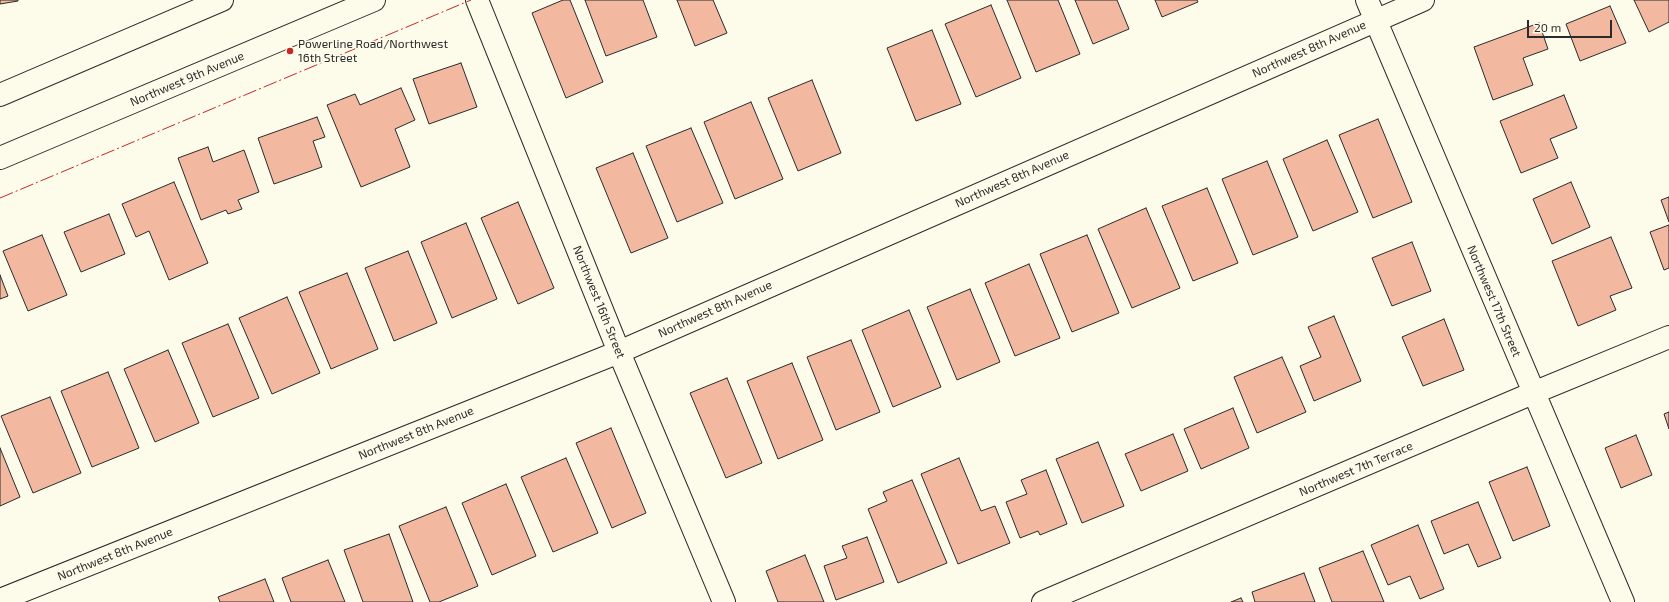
<!DOCTYPE html>
<style>
body{margin:0}
#map{position:relative;width:1669px;height:602px;overflow:hidden;background:#fdfbea;font-family:"Exo 2",sans-serif}
canvas{display:block}
.scale{position:absolute;left:1527px;top:20px;width:85px;height:18px;box-sizing:border-box;border:2px solid #2b2b2b;border-top:0;padding-left:5px;font-size:12px;line-height:14px;white-space:nowrap;color:#2b2b2b;-webkit-text-stroke:3px #fdfbea;paint-order:stroke}
</style>
<div id="map">
<canvas width="1669" height="602"></canvas>
<div class="scale">20 m</div>
</div>
<script>
const ctx = document.querySelector('canvas').getContext('2d');
ctx.lineJoin = 'round';
function fillPath(path, color) {
  ctx.fillStyle = color;
  ctx.fill(path, 'evenodd');
}
function poly(rows) {
  const path = new Path2D();
  for (const r of rows) {
    path.moveTo(r[0], r[1]);
    for (let i = 2; i < r.length; i += 2) path.lineTo(r[i], r[i + 1]);
  }
  return path;
}
function strokePath(path, color, width, dash) {
  ctx.strokeStyle = color;
  ctx.lineWidth = width;
  ctx.lineCap = dash ? 'butt' : 'round';
  ctx.setLineDash(dash || []);
  ctx.stroke(path);
}
function drawText(font, color, halo, rows, align = 'center') {
  ctx.font = font + ' "Exo 2",sans-serif';
  ctx.lineWidth = 3;
  ctx.setLineDash([]);
  ctx.textBaseline = 'middle';
  ctx.strokeStyle = halo;
  ctx.fillStyle = color;
  for (const [text, x, y, turn = 0] of rows) {
    ctx.save();
    ctx.translate(x, y);
    ctx.rotate((+turn || 0) * Math.PI / 180);
    ctx.textAlign = isNaN(turn) ? turn : align;
    if (halo) ctx.strokeText(text, 0, 0);
    ctx.fillText(text, 0, 0);
    ctx.restore();
  }
}
const building = poly([
 [0,0,18,0,18,1,0,4,0,0],
 [563,0,570,0,603,82,566,98,532,13,563,0],
 [585,0,643,0,657,37,606,56,585,0],
 [677,0,713,0,727,33,695,46,677,0],
 [1007,0,1058,0,1080,54,1036,72,1007,0],
 [1075,0,1117,0,1129,29,1093,44,1075,0],
 [1155,0,1197,0,1198,2,1162,17,1155,0],
 [1634,0,1669,0,1669,22,1649,32,1634,0],
 [991,5,1021,78,976,97,945,24,991,5],
 [1610,6,1626,43,1580,61,1566,24,1610,6],
 [1539,23,1548,49,1523,58,1533,85,1493,100,1474,47,1539,23],
 [932,30,961,104,916,121,887,48,932,30],
 [461,63,477,107,429,124,413,79,461,63],
 [812,80,841,153,798,171,768,98,812,80],
 [401,88,415,120,395,129,410,167,361,187,327,105,355,94,360,105,401,88],
 [1564,95,1577,128,1550,139,1558,158,1521,173,1500,121,1564,95],
 [751,102,783,179,735,199,704,122,751,102],
 [317,117,325,137,313,141,322,167,274,184,258,138,317,117],
 [1378,119,1412,202,1373,218,1339,135,1378,119],
 [691,128,723,203,677,222,646,146,691,128],
 [1327,140,1358,212,1313,231,1283,159,1327,140],
 [208,147,213,162,244,150,259,192,238,200,242,209,228,214,226,210,201,220,178,158,208,147],
 [633,153,668,238,631,253,596,168,633,153],
 [1267,161,1298,237,1253,255,1222,179,1267,161],
 [174,182,208,263,169,280,149,231,136,237,122,204,174,182],
 [1571,182,1590,227,1552,244,1533,199,1571,182],
 [1207,188,1238,263,1193,281,1162,206,1207,188],
 [1669,197,1669,222,1661,200,1669,197],
 [518,202,554,288,518,304,481,218,518,202],
 [1146,208,1180,288,1132,308,1098,229,1146,208],
 [109,214,125,254,81,272,64,232,109,214],
 [466,223,497,299,452,318,421,242,466,223],
 [1669,225,1669,268,1664,270,1650,232,1669,225],
 [42,235,67,295,28,311,3,251,42,235],
 [1087,235,1119,313,1072,332,1040,254,1087,235],
 [1611,237,1632,288,1610,296,1616,310,1578,326,1552,261,1611,237],
 [1412,242,1431,291,1392,306,1372,258,1412,242],
 [408,251,437,323,394,341,365,268,408,251],
 [1029,264,1060,338,1015,356,985,283,1029,264],
 [347,273,378,349,331,369,299,292,347,273],
 [0,275,8,296,0,299,0,275],
 [970,289,1000,362,957,380,927,307,970,289],
 [287,297,320,373,272,394,239,318,287,297],
 [909,310,941,387,893,407,862,330,909,310],
 [1334,316,1361,381,1314,401,1300,366,1321,357,1308,327,1334,316],
 [1444,319,1464,370,1423,386,1402,337,1444,319],
 [228,324,259,398,213,417,182,343,228,324],
 [851,340,880,412,836,430,807,357,851,340],
 [168,350,199,423,155,442,124,369,168,350],
 [1282,357,1306,412,1257,433,1234,377,1282,357],
 [792,363,823,440,778,459,747,381,792,363],
 [108,372,139,448,92,467,61,391,108,372],
 [727,378,762,463,726,478,690,393,727,378],
 [50,397,81,473,33,493,1,416,50,397],
 [1233,408,1249,448,1201,469,1184,429,1233,408],
 [1669,412,1669,429,1664,414,1669,412],
 [611,428,646,513,612,528,576,443,611,428],
 [1173,434,1188,471,1141,491,1125,454,1173,434],
 [1636,435,1652,475,1621,488,1605,448,1636,435],
 [1098,442,1124,506,1082,523,1056,459,1098,442],
 [0,448,20,497,0,506,0,448],
 [566,458,598,533,553,552,521,477,566,458],
 [959,458,981,511,995,506,1010,543,958,564,921,474,959,458],
 [1527,467,1550,526,1513,541,1489,482,1527,467],
 [1046,470,1067,524,1040,535,1038,531,1020,538,1006,502,1027,494,1021,480,1046,470],
 [912,480,947,563,898,583,868,509,887,501,883,492,912,480],
 [506,484,536,556,492,575,462,503,506,484],
 [1478,502,1501,558,1478,567,1468,544,1444,554,1431,521,1478,502],
 [446,507,478,586,439,602,430,602,399,526,446,507],
 [1418,525,1444,589,1420,599,1410,576,1388,585,1371,545,1418,525],
 [389,534,413,602,363,602,344,550,389,534],
 [867,537,884,582,836,600,824,566,847,558,842,546,867,537],
 [1363,551,1384,602,1332,602,1319,568,1363,551],
 [805,555,824,602,778,602,766,571,805,555],
 [328,560,345,602,291,602,282,578,328,560],
 [1304,573,1315,602,1255,602,1252,592,1304,573],
 [265,579,274,602,220,602,218,597,265,579],
 [1241,598,1243,602,1231,602,1241,598]
]);
const minor = poly([
 [1367,0,1623,602],
 [0,600,619,352,1423,0],
 [1043,602,1533,393,1669,337]
]);
const tertiary = poly([
 [477,0,619,352,724,602]
]);
const secondary = poly([
 [0,95,222,0],
 [0,158,374,0]
]);
const power = poly([
 [0,198,471,0]
]);
const markers = [
 [290,51,4,"#c62828"]
];
const poiNames = [
 ["Powerline Road/Northwest",298,44],
 ["16th Street",298,58]
];
const streetNames = [
 ["Northwest 8th Avenue",1309,49,-24],
 ["Northwest 9th Avenue",187,79,-23],
 ["Northwest 8th Avenue",1012,179,-24],
 ["Northwest 17th Street",1494,301,67],
 ["Northwest 16th Street",599,302,68],
 ["Northwest 8th Avenue",715,309,-24],
 ["Northwest 8th Avenue",416,433,-22],
 ["Northwest 7th Terrace",1356,469,-23],
 ["Northwest 8th Avenue",115,554,-22]
];
fillPath(building, '#f2b8a0');
strokePath(building, '#2b2b2b', 1);
strokePath(minor, '#2b2b2b', 24);
strokePath(tertiary, '#2b2b2b', 24);
strokePath(secondary, '#2b2b2b', 24);
strokePath(minor, '#fdfbea', 22);
strokePath(tertiary, '#fdfbea', 22);
strokePath(secondary, '#fdfbea', 22);
strokePath(power, '#c62828', 1, [14, 3, 2, 3]);
for (const [x, y, r, color] of markers) {
  const dot = new Path2D();
  dot.arc(x, y, r, 0, 2 * Math.PI);
  ctx.fillStyle = color;
  ctx.fill(dot);
  strokePath(dot, '#fdfbea', 1.5);
}
drawText('12px', '#2b2b2b', '#fdfbea', poiNames, 'left');
drawText('12px', '#2b2b2b', '#fdfbea', streetNames);
</script>
